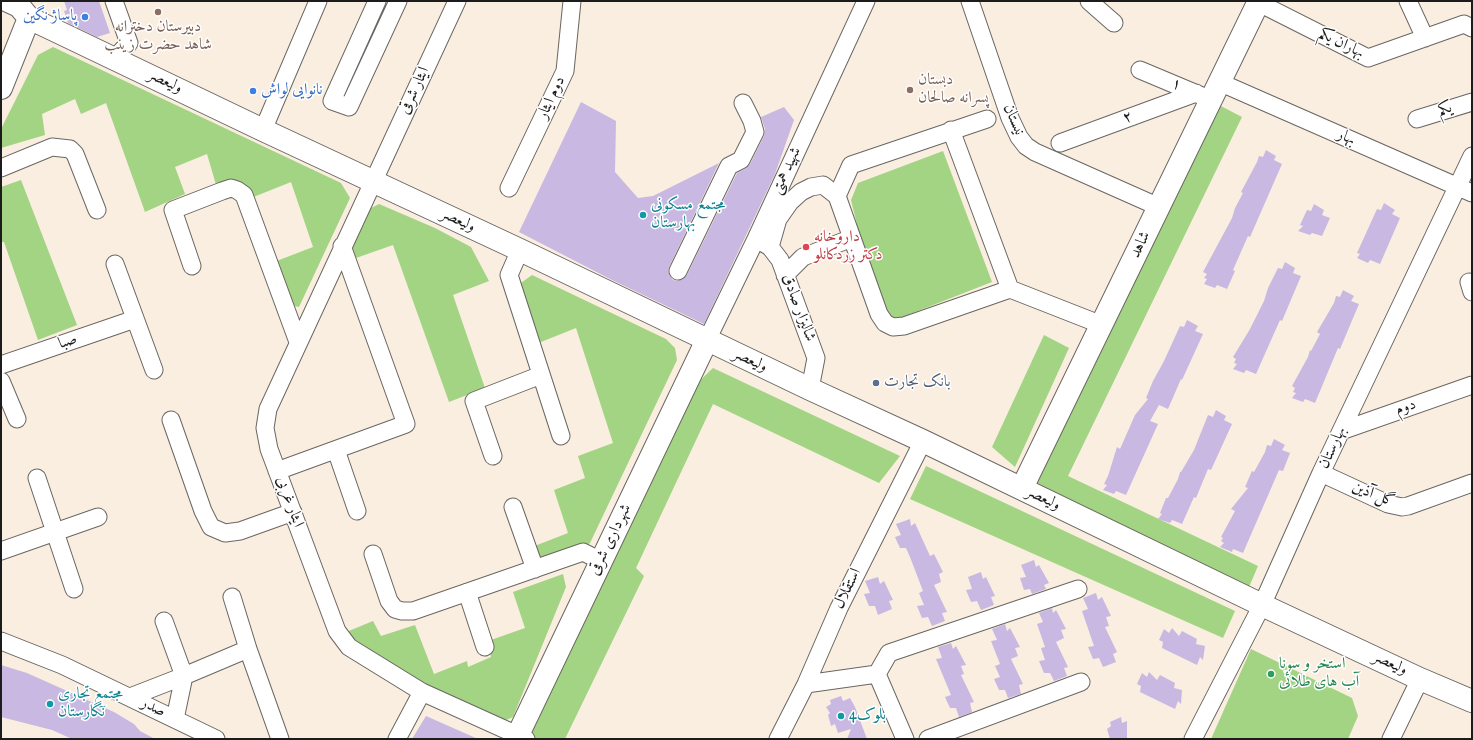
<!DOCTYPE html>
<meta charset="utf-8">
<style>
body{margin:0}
#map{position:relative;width:1473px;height:740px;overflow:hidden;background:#faeee0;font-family:"IM FELL English",serif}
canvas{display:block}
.frame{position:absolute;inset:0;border:2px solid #1c1c1c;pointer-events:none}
</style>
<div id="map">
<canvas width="1473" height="740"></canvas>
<div class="frame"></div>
</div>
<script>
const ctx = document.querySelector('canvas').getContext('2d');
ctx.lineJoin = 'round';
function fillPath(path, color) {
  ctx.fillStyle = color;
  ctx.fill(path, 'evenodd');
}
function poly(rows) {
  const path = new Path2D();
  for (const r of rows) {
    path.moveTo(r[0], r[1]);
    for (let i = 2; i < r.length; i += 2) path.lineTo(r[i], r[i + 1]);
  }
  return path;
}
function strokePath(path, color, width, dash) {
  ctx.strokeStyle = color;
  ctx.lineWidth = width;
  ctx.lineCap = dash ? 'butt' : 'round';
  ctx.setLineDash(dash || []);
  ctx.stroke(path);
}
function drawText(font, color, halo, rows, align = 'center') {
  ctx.font = font + ' "IM FELL English",Amiri,serif';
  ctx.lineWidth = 3;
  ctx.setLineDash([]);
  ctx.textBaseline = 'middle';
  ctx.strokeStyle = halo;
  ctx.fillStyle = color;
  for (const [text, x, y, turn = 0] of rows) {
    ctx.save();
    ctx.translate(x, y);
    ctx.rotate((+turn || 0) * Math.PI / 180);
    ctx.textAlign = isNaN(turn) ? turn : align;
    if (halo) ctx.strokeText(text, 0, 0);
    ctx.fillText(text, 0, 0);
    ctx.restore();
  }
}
const green = poly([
 [53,47,341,183,350,198,299,307,290,305,274,262,313,247,291,182,251,198,217,188,207,154,175,167,185,194,145,212,106,103,81,114,75,99,42,114,45,135,1,148,1,129,38,55],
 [1217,104,1242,117,1068,476,1258,566,1249,587,1037,483],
 [943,151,992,282,900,318,879,314,851,200,858,183],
 [21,180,77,325,38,340,4,242,1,242,1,187],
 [379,204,435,228,471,247,489,281,453,295,485,388,449,402,393,245,356,258,350,242,365,211],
 [532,275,666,339,675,348,677,360,590,543,584,548,537,563,532,547,568,533,554,490,585,478,578,456,613,443,576,328,536,344,518,285],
 [1044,335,1069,348,1015,467,992,447],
 [713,368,900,456,879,483,713,404,636,568,644,576,565,739,535,738,527,729,689,391],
 [926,466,1235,611,1223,638,910,499],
 [563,574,566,587,513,717,504,721,425,687,366,654,344,633,373,621,381,636,415,625,434,674,467,661,468,667,491,657,488,641,525,628,513,592],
 [1251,649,1352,698,1358,716,1348,739,1211,739]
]);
const building = poly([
 [64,1,99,1,110,33,97,37,68,23,64,11,67,10],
 [581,102,616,121,615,172,638,198,653,196,719,163,669,267,668,271,670,276,673,280,678,281,683,279,687,275,737,173,745,169,750,164,764,136,765,129,761,117,784,107,794,120,775,174,704,324,612,280,519,232],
 [1266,150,1276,156,1274,160,1282,164,1250,237,1248,236,1233,270,1235,271,1227,289,1217,285,1215,288,1204,284,1207,279,1204,278,1207,274,1203,272,1232,218,1235,208,1243,193,1241,192,1257,162,1259,156,1263,157],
 [1384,203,1395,210,1392,214,1400,218,1380,264,1370,260,1368,263,1357,258,1360,254,1357,253,1377,209,1381,210],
 [1314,204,1324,210,1322,215,1330,218,1322,236,1312,233,1310,235,1298,231,1303,226,1300,225,1307,210,1311,211],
 [1285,262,1295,268,1293,273,1301,276,1282,321,1280,320,1256,374,1246,370,1244,373,1233,369,1237,364,1234,363,1236,359,1233,357,1250,329,1264,301,1268,288,1278,268,1282,269],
 [1343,290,1354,296,1351,301,1359,304,1340,349,1338,348,1315,403,1305,399,1303,402,1292,398,1296,393,1293,392,1295,388,1292,386,1308,357,1310,350,1311,351,1320,334,1317,332,1334,303,1336,296,1340,297],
 [1187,320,1198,326,1195,331,1203,334,1182,380,1181,379,1168,409,1159,405,1150,421,1158,424,1126,495,1116,491,1114,494,1103,490,1107,485,1104,484,1108,476,1117,447,1120,449,1135,415,1148,399,1146,398,1153,381,1164,361,1180,326,1184,327],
 [1216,410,1226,416,1224,420,1232,424,1211,470,1208,469,1196,498,1194,497,1182,524,1172,520,1170,523,1158,519,1162,514,1160,513,1166,498,1168,498,1178,479,1180,472,1181,472,1194,450,1208,415,1213,417],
 [1274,439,1285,445,1282,450,1290,453,1283,471,1279,470,1243,553,1233,549,1232,552,1220,547,1224,543,1221,541,1223,538,1221,537,1235,511,1231,509,1248,488,1245,487,1252,471,1254,472,1265,452,1267,445,1271,446],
 [910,519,911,526,915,523,930,556,934,554,943,572,939,574,941,582,934,585,947,612,942,613,945,621,932,626,928,617,922,618,917,606,924,605,919,593,923,591,910,557,906,548,900,548,895,537,901,535,896,524],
 [1034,560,1036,567,1039,565,1049,583,1044,585,1046,589,1032,594,1030,589,1024,590,1020,578,1026,577,1021,565],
 [981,572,983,579,986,577,995,596,991,597,994,605,981,610,977,601,971,602,966,590,972,589,968,577],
 [878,577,880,584,884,581,893,600,889,601,892,609,878,615,875,606,869,606,864,594,870,593,865,581],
 [1096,593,1098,600,1102,597,1111,616,1106,617,1109,626,1105,627,1117,652,1113,654,1116,662,1103,667,1099,658,1093,659,1088,647,1094,646,1082,611,1088,609,1083,598],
 [1052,608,1053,613,1056,610,1066,629,1061,630,1064,638,1056,642,1068,667,1064,668,1067,676,1054,681,1050,673,1044,673,1039,661,1045,660,1041,648,1045,647,1037,624,1043,622,1039,613],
 [1005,624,1007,631,1010,628,1020,647,1015,648,1018,656,1011,659,1023,684,1019,685,1021,694,1008,698,1005,690,999,690,994,679,1000,677,995,666,1000,664,991,641,997,640,992,629],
 [1172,628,1179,636,1182,631,1197,639,1196,644,1205,646,1203,660,1200,657,1197,665,1162,648,1163,642,1159,640,1164,629,1169,633],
 [951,643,953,649,956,646,966,665,961,666,964,674,961,675,974,702,970,703,972,712,959,717,956,708,950,708,945,697,951,695,936,659,942,658,938,647],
 [1,665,27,673,114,712,134,724,140,731,155,739,72,739,52,730,1,717],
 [1149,672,1157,680,1160,675,1175,683,1174,688,1182,690,1181,704,1178,701,1175,709,1140,692,1141,686,1137,684,1142,673,1147,677],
 [841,696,843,701,850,698,855,707,867,739,847,739,851,729,838,733,835,724,831,726,828,715,830,713,826,707,831,704,830,700],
 [426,716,478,739,412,739],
 [1121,717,1122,723,1127,721,1127,739,1110,739,1107,729,1111,726,1110,722]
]);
const minor = poly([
 [114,1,129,43,115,58],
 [377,1,332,101,349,107,398,1],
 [457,1,268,409,265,428,269,449,337,631,349,647,422,692,526,739],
 [970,1,1010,118,1019,137,1026,146,1035,152,1159,207],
 [1089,1,1114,23],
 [1255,1,1368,58,1464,24,1472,28],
 [1408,1,1425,38],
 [1140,70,1202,96],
 [1219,82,1472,193],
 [1417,119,1472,102],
 [263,130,318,1],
 [951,130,1010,289],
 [1060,143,1196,93],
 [1,168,52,147,70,149,75,154,97,210],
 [509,188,565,71,572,1],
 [837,196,851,165,987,119],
 [760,241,770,247,780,260,816,358,810,389],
 [770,247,778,219,790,202,801,192,811,187,823,185,837,196,879,314,885,323,893,327,904,326,1010,289,1102,325],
 [520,250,509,275,561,436],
 [115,264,154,370],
 [192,266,173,210,222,191,231,188,237,190,244,195,298,342],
 [678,271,729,166,741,160,755,132,752,121,743,103],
 [785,275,803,257,852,238],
 [1469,282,1472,292],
 [707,340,756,239,866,1],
 [1,365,135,319],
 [1,381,17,419],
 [171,420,203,511,211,527,225,533,240,531,293,512],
 [1341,431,1472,385],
 [336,450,357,511],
 [493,456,474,401,541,375],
 [277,471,406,424,342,246],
 [1321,473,1388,504,1402,507,1408,506,1472,483],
 [37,478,74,589],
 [513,507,535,569],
 [1,551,98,517],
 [373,554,389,601,395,609,402,611,413,611,583,552,601,561],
 [467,592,485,647],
 [232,597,248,649,280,739],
 [164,621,184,676,175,719],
 [1,641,62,665,216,739],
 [877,674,889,653,1078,589],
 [806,684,877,674,905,739],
 [130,697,184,676,248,649],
 [397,739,422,692],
 [778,739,806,684,839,608,923,441],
 [928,739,1081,682],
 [1193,739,1262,605,1321,473,1472,156],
 [1391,739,1420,679]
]);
const major = poly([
 [8,1,19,6,29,18,263,130,520,250,810,389,923,441,1262,605,1420,679,1472,701],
 [1,88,29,18],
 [1022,488,1259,1],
 [516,739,707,340]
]);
const markers = [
 [158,12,4,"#8d6e63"],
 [85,17,4,"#3f7fe0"],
 [910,90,4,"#8d6e63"],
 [253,91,4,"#3f7fe0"],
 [643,215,4,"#0f9aa8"],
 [806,247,4,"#e0444e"],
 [876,383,4,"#5c6f8a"],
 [1271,674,4,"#2e9e5b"],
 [50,704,4,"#0f9aa8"],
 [841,716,4,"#0f9aa8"]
];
const shopNames = [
 ["پاساژ نگین",77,17],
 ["نانوایی لواش",261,91,"left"]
];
const educationNames = [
 ["دبیرستان دخترانه",158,28],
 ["شاهد حضرت زینب",158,46],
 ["دبستان",918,81,"left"],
 ["پسرانه صالحان",918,99,"left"]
];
const streetNames = [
 ["بهاران یکم",1341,44,26],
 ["ولیعصر",165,82,26],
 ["۱",1176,85,23],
 ["ایثار شرقی",415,91,-65],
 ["دوم ایثار",552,98,-65],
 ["یکم",1445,110,-17],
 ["۲",1128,118,-20],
 ["نيستان",1013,120,66],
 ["بهار",1346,138,24],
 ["شهید همتی",787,171,-65],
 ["ولیعصر",458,221,25],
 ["شاهد",1141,245,-64],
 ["شالیزار صادق",798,308,70],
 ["صبا",68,342,-19],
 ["ولیعصر",750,361,25],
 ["دوم",1406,408,-19],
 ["بهارستان",1333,448,-65],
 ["گل آذین",1373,495,22],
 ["ولیعصر",1043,499,26],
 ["ایثار غربی",289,502,70],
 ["شهرداری شرقی",611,540,-64],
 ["استقلال",848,589,-64],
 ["ولیعصر",1390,664,25],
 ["صدر",153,708,26]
];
const cultureNames = [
 ["مجتمع مسکونی",651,206],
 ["بهارستان",651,224],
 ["مجتمع تجاری",58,695],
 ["نگارستان",58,713],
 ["بلوک4",849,716]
];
const healthNames = [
 ["داروخانه",814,238],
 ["دکتر زردکانلو",814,256]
];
const serviceNames = [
 ["بانک تجارت",884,383]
];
const leisureNames = [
 ["استخر و سونا",1279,665],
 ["آب های طلائی",1279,683]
];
fillPath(green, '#a2d483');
fillPath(building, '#c9b8e2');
strokePath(minor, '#6a6661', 19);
strokePath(major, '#6a6661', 24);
strokePath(minor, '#fff', 17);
strokePath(major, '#fff', 22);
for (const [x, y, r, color] of markers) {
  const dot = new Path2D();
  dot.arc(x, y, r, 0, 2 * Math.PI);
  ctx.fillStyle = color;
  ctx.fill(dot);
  strokePath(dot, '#fff', 1.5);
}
drawText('16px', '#366cbe', '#fff', shopNames, 'right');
drawText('16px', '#785e54', '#fff', educationNames);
drawText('16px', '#1c1c1c', '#fff', streetNames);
drawText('16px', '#0d838f', '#fff', cultureNames, 'left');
drawText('16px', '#be3a42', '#fff', healthNames, 'left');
drawText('16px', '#4e5e75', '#fff', serviceNames, 'left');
drawText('16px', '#27864d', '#fff', leisureNames, 'left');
</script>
